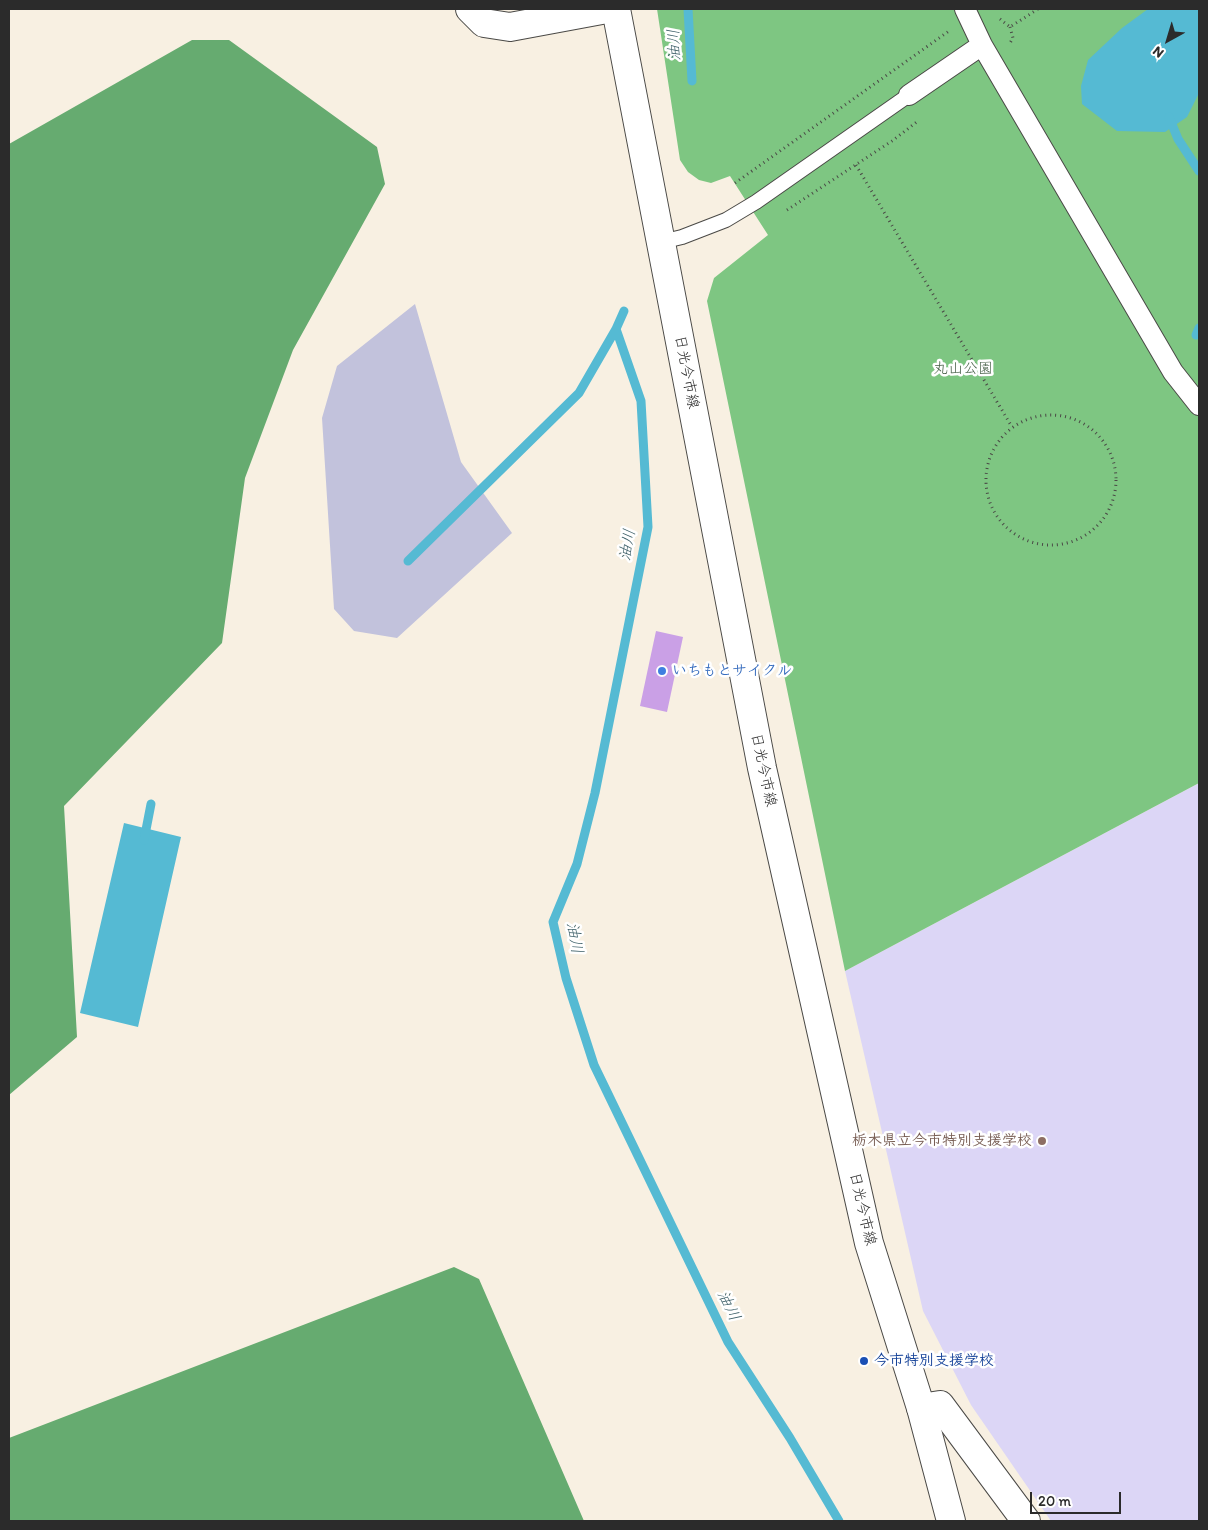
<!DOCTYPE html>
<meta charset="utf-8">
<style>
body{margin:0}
#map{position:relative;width:1208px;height:1530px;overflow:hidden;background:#f8f0e2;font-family:Itim,sans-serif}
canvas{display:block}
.frame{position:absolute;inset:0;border:10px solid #2b2b2b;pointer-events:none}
.north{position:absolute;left:1143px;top:15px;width:50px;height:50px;-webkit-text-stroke:4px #fff;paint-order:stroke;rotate:219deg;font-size:14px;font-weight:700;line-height:20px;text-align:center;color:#2b2b2b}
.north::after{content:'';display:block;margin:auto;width:18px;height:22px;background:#2b2b2b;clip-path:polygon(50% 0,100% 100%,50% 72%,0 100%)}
.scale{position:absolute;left:1030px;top:1492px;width:91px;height:22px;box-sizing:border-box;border:2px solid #2b2b2b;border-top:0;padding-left:6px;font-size:15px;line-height:18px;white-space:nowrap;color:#2b2b2b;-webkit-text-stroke:4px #fff;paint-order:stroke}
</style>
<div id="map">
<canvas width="1208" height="1530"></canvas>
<div class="frame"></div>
<div class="north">N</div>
<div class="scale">20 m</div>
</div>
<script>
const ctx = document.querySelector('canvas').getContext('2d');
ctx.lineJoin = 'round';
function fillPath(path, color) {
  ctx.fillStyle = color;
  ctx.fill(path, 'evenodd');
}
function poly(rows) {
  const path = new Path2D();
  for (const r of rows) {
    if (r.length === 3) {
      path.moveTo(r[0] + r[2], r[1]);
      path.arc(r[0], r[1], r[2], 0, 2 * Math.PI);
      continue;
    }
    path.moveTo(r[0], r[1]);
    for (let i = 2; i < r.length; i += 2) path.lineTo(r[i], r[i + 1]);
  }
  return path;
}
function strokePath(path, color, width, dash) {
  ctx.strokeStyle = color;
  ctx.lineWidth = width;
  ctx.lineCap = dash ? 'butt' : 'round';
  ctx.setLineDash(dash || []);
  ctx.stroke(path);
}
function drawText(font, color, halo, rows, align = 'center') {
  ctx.font = font + ' Itim,"Klee One",sans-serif';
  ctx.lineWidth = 5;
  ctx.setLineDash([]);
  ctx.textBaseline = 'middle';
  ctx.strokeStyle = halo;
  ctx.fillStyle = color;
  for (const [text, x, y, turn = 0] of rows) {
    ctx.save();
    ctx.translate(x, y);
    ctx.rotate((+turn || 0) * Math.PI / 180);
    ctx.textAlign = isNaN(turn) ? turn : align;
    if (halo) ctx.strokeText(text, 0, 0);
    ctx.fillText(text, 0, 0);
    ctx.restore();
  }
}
const built = poly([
 [1199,783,1199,1521,1051,1521,971,1405,923,1311,845,971]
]);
const industrial = poly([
 [415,304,461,462,512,533,397,638,354,631,334,609,322,418,337,366]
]);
const green = poly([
 [657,9,1199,9,1199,783,845,971,707,301,714,278,768,235,730,176,711,183,699,180,688,172,680,160]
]);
const forest = poly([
 [192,40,229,40,377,147,385,184,293,350,245,478,222,643,64,806,77,1037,9,1095,9,144],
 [454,1267,479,1279,584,1521,9,1521,9,1438]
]);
const water = poly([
 [1148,9,1199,9,1199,93,1187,117,1165,132,1117,131,1082,104,1081,86,1088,60,1122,28],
 [124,823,181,837,138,1027,80,1013]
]);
const stream = poly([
 [688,9,692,81],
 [1169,117,1178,139,1199,171],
 [624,311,616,329,641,401,648,527,595,793,577,864,553,922,566,978,594,1065,728,1342,790,1438,839,1521],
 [1196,335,1199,328],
 [408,561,579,393,616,329],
 [144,840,151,804]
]);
const building = poly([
 [656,631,683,637,667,712,640,706]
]);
const path = poly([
 [1000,19,1010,27,1038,9],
 [1010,27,1013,38,1010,43],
 [856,165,1012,427],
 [735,183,949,31],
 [787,210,892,141,918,121],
 [1051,480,65]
]);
const service = poly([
 [661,242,682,237,726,220,756,202,909,95]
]);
const pedestrian = poly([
 [965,9,982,45,1173,372,1199,405],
 [909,95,982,45]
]);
const minor = poly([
 [921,1408,940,1405,1026,1521]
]);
const tertiary = poly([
 [470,9,484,23,510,27,607,9]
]);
const secondary = poly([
 [616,9,762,768,869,1243,921,1408,951,1521]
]);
const markers = [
 [662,671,5,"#3f7fe0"],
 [1042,1141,5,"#8d6e63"],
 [864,1361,5,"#1a4fb4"]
];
const parkNames = [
 ["丸山公園",963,369]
];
const streetNames = [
 ["日光今市線",686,372,79],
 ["日光今市線",763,770,78],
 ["日光今市線",862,1209,77]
];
const shopNames = [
 ["いちもとサイクル",672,671]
];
const educationNames = [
 ["栃木県立今市特別支援学校",1032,1141]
];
const transitNames = [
 ["今市特別支援学校",874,1361]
];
const waterNames = [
 ["油川",675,45,-93],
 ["油川",628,545,-80],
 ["油川",574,938,80],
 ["油川",728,1306,64]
];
fillPath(built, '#dcd6f6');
fillPath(industrial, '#c2c2dc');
fillPath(green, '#7ec682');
fillPath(forest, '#66ab70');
fillPath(water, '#55bad3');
strokePath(stream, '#55bad3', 9);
fillPath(building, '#caa0e6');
strokePath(service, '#4a4946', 16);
strokePath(pedestrian, '#4a4946', 22);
strokePath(minor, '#4a4946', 30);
strokePath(tertiary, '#4a4946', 30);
strokePath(secondary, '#4a4946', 30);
strokePath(path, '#4a4946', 3, [1, 4]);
strokePath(service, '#fff', 14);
strokePath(pedestrian, '#fff', 20);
strokePath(minor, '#fff', 28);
strokePath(tertiary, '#fff', 28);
strokePath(secondary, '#fff', 28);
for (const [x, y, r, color] of markers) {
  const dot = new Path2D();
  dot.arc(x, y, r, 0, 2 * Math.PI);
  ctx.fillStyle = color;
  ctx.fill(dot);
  strokePath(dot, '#fff', 2);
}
drawText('15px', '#486149', '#fff', parkNames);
drawText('15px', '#2b2b2b', '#fff', streetNames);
drawText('bold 15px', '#366cbe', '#fff', shopNames, 'left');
drawText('bold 15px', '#785e54', '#fff', educationNames, 'right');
drawText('bold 15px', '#164399', '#fff', transitNames, 'left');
drawText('italic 16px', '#3a5d66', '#fff', waterNames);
</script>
